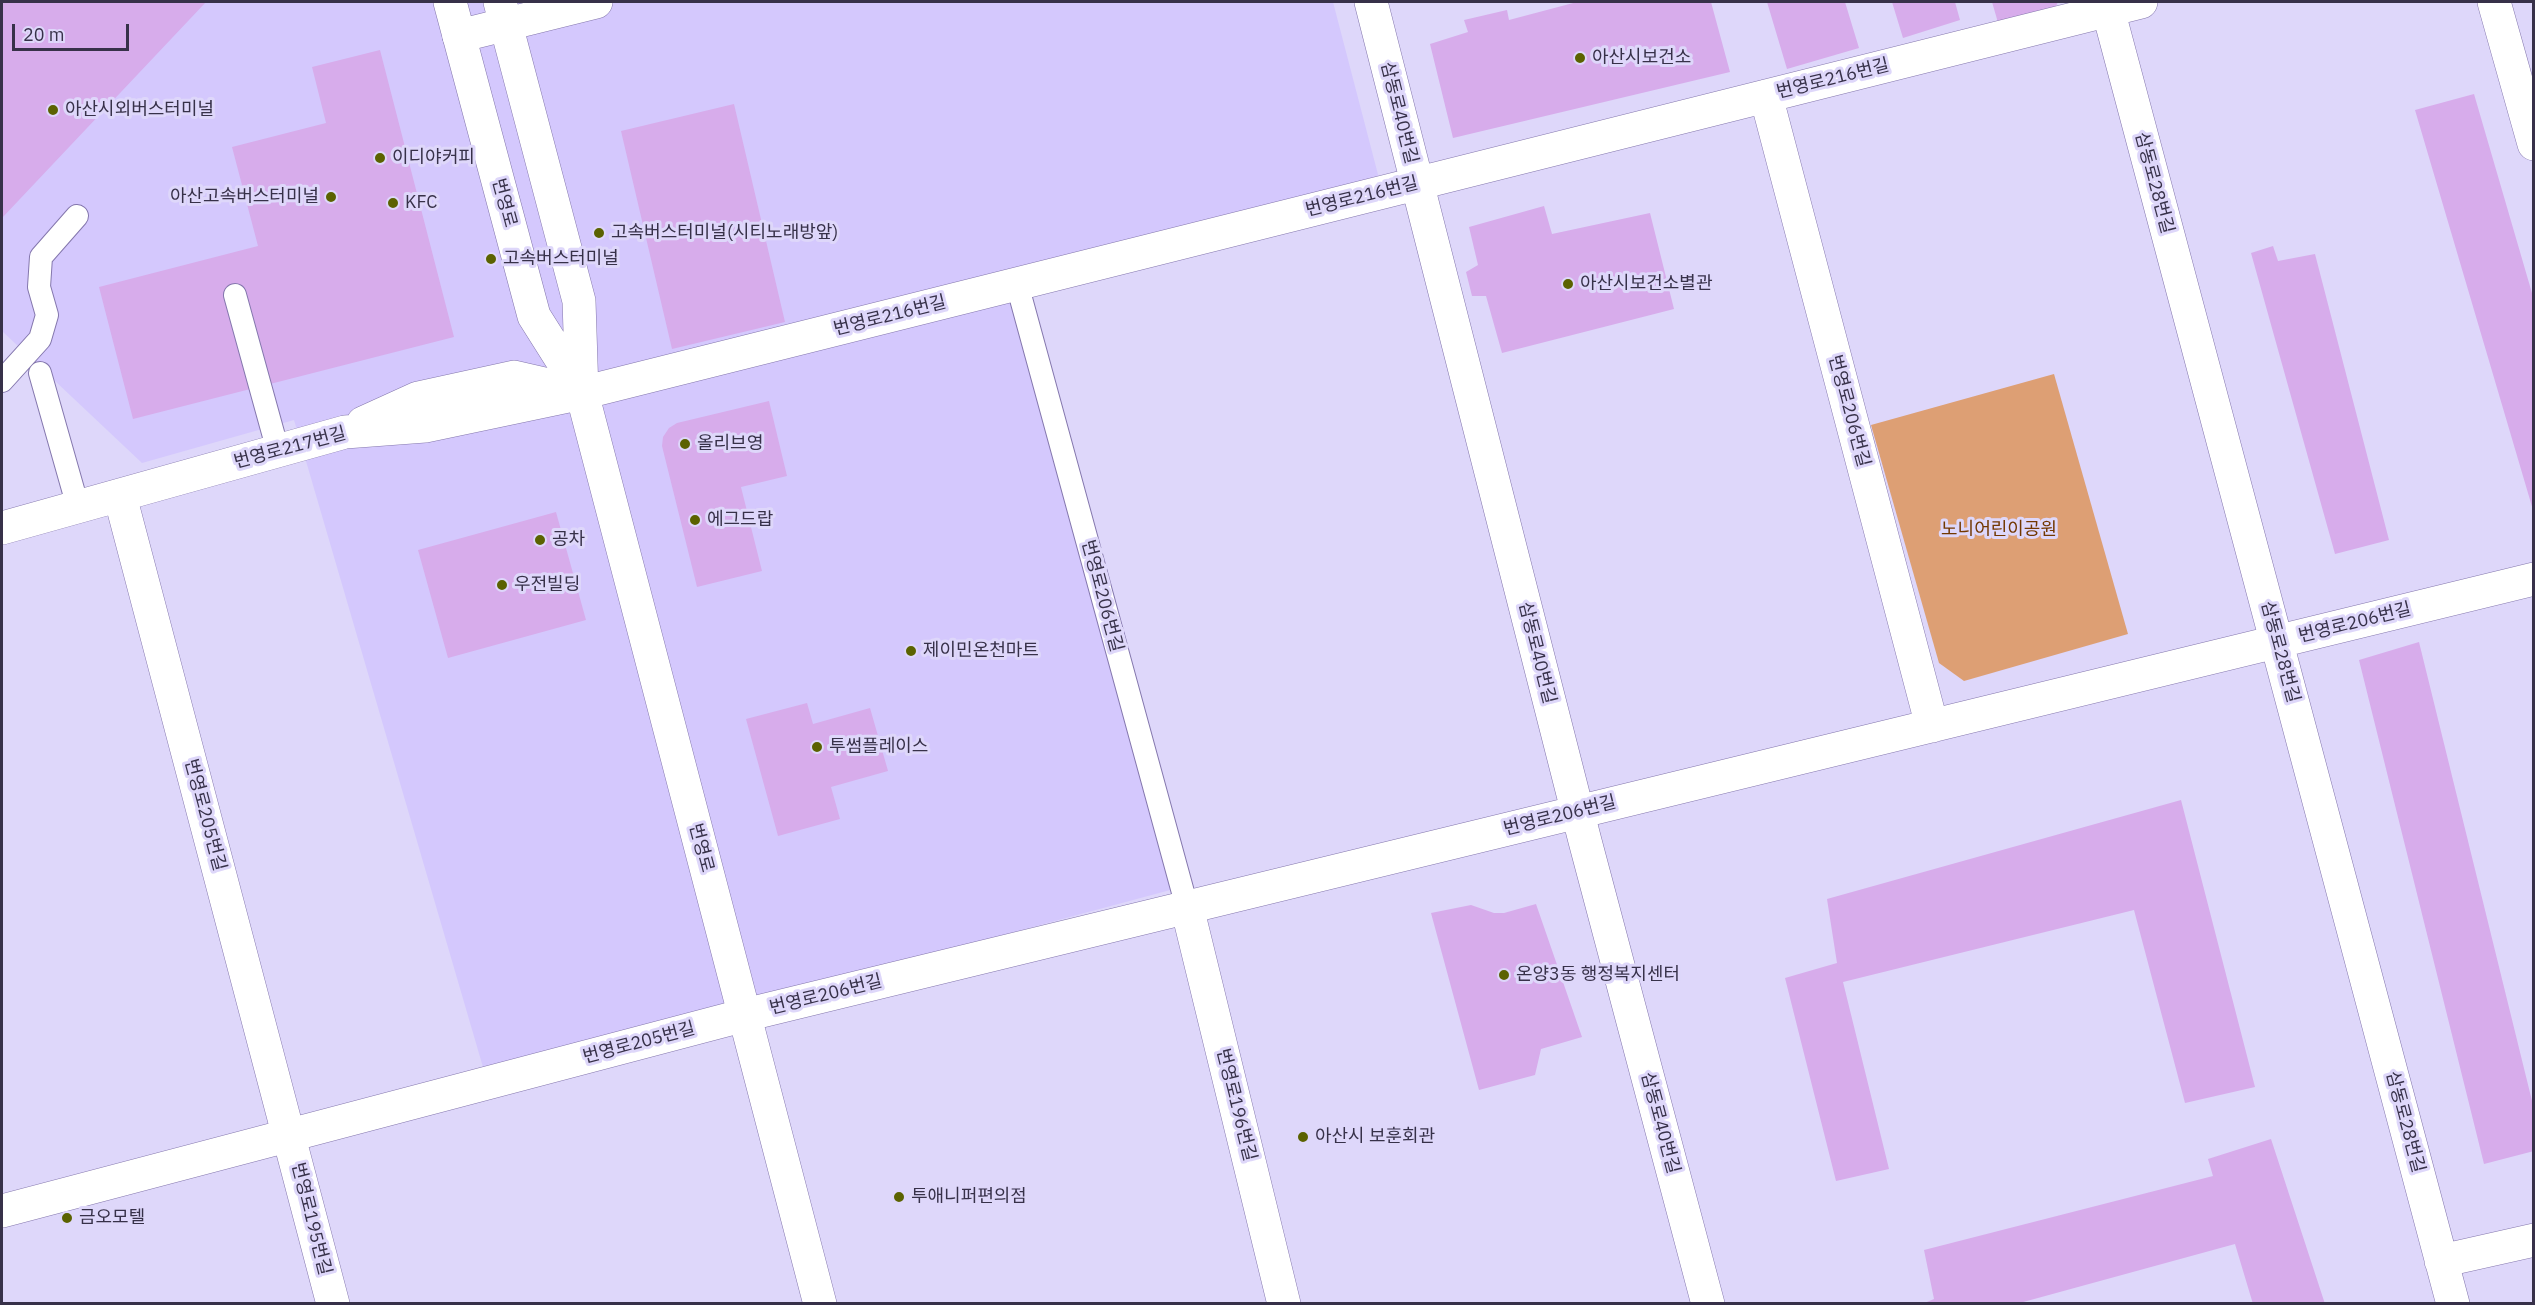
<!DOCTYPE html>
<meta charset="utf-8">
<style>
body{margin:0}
#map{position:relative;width:2535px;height:1305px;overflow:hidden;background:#ded7fa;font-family:"IBM Plex Sans",sans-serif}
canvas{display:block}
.frame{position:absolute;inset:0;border:3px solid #373149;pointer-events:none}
.scale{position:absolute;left:12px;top:24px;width:117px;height:27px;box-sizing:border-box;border:3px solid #373149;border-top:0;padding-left:8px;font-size:18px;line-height:21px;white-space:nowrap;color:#373149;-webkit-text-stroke:4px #ded7fa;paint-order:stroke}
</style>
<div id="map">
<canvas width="2535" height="1305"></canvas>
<div class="frame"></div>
<div class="scale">20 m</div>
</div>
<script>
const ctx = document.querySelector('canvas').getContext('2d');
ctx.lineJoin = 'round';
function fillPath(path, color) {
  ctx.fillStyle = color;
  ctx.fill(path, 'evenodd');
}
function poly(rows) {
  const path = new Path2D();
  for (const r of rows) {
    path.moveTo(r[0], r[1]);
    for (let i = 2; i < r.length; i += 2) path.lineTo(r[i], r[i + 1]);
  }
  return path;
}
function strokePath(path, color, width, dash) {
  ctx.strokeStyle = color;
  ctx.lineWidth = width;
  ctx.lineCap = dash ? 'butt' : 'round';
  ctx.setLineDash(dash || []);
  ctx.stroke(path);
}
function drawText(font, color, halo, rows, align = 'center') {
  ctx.font = font + ' "IBM Plex Sans","Noto Sans KR",sans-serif';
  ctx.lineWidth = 6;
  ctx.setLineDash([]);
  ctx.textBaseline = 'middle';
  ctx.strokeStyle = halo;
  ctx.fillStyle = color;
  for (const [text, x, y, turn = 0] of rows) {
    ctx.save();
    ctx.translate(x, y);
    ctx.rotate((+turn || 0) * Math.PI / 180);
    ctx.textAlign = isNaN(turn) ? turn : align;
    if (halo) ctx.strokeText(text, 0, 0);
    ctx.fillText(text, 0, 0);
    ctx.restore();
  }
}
const built = poly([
 [2,2,1333,2,1381,186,1007,285,1174,889,485,1074,294,420,142,463,2,331]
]);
const green = poly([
 [2054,374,2128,634,1964,681,1939,663,1871,425]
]);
const building = poly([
 [2,2,206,2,2,218],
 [1577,2,1711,2,1730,72,1453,138,1430,44,1468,32,1464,20,1507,10,1509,20],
 [1767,2,1845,2,1859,48,1787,69],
 [1892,2,1955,2,1960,20,1903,38],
 [1992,2,2058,2,2054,10,1999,26],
 [380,50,454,337,133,419,99,287,258,246,232,147,326,123,312,67],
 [2474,94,2534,300,2533,510,2415,110],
 [734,104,785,322,672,349,621,131],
 [1544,206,1552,234,1650,213,1674,309,1502,353,1486,296,1472,296,1466,272,1478,265,1469,227],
 [2273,246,2278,261,2315,254,2389,540,2335,554,2251,253],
 [769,401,787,476,741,487,762,571,697,587,662,446,663,437,669,428,677,423],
 [556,512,586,620,448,658,418,550],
 [2419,642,2534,1109,2534,1151,2484,1164,2359,660],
 [807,703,813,724,870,708,888,771,831,787,840,819,778,836,746,719],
 [2181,800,2255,1087,2185,1103,2134,910,1843,982,1889,1169,1836,1181,1785,978,1837,963,1827,899],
 [1536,904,1582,1037,1541,1049,1535,1075,1479,1090,1431,913,1471,905,1494,913,1504,913],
 [2271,1139,2325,1304,2253,1304,2235,1244,2016,1304,1922,1304,1934,1299,1924,1250,2213,1176,2208,1159]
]);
const service = poly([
 [1017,284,1187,907],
 [235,295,278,451],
 [40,373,78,507],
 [2,381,40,339,47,315,39,287,41,257,77,216]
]);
const minor = poly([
 [1371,2,1585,841,1708,1304],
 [2106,2,2453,1304],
 [2494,2,2534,144],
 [459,36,596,2],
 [1766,96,1932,726],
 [363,423,418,398,514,377,575,391],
 [120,496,333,1304],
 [2,528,345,432,425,426,582,393,2141,2],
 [1187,907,1284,1304],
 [2,1211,745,1015,2534,579],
 [2441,1261,2534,1240]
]);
const tertiary = poly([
 [450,2,534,316,582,392],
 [500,2,579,301,582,393,820,1304]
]);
const markers = [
 [1580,58,6,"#5b6200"],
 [53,110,6,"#5b6200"],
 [380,158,6,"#5b6200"],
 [331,197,6,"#5b6200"],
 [393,203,6,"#5b6200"],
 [599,233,6,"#5b6200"],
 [491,259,6,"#5b6200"],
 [1568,284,6,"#5b6200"],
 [685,444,6,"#5b6200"],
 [695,520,6,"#5b6200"],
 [540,540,6,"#5b6200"],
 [502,585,6,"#5b6200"],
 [911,651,6,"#5b6200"],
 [817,747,6,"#5b6200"],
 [1504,975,6,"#5b6200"],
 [1303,1137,6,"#5b6200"],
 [899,1197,6,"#5b6200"],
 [67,1218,6,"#5b6200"]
];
const poiNames = [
 ["아산시보건소",1592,58],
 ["아산시외버스터미널",65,110],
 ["이디야커피",392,158],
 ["아산고속버스터미널",319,197,"right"],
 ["KFC",405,203],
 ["고속버스터미널(시티노래방앞)",611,233],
 ["고속버스터미널",503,259],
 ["아산시보건소별관",1580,284],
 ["올리브영",697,444],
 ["에그드랍",707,520],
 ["공차",552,540],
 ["우전빌딩",514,585],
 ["제이민온천마트",923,651],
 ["투썸플레이스",829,747],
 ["온양3동 행정복지센터",1516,975],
 ["아산시 보훈회관",1315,1137],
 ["투애니퍼편의점",911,1197],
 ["금오모텔",79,1218]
];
const streetNames = [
 ["번영로216번길",1833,79,-14],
 ["삼동로40번길",1399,113,76],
 ["삼동로28번길",2154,183,75],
 ["번영로216번길",1362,197,-14],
 ["번영로",504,203,75],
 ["번영로216번길",890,316,-14],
 ["번영로206번길",1849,411,75],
 ["번영로217번길",290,448,-15],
 ["번영로206번길",1102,596,75],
 ["번영로206번길",2355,623,-14],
 ["삼동로28번길",2280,652,75],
 ["삼동로40번길",1537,653,76],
 ["번영로205번길",205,815,75],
 ["번영로206번길",1560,816,-14],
 ["번영로",701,848,75],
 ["번영로206번길",826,995,-14],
 ["번영로205번길",639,1043,-15],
 ["번영로196번길",1236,1105,76],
 ["삼동로28번길",2405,1122,75],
 ["삼동로40번길",1660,1123,75],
 ["번영로195번길",311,1219,76]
];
const parkNames = [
 ["노니어린이공원",1999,530]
];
fillPath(built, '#d4c8fd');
fillPath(green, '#dd9f74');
fillPath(building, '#d7aceb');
strokePath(service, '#8477ad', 24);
strokePath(minor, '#8477ad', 34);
strokePath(tertiary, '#8477ad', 34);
strokePath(service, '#fff', 22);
strokePath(minor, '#fff', 33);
strokePath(tertiary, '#fff', 33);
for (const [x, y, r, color] of markers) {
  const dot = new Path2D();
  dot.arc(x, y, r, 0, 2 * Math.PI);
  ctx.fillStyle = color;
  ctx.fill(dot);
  strokePath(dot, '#ded7fa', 2);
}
drawText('18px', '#373149', '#ded7fa', poiNames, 'left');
drawText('18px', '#373149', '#ded7fa', streetNames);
drawText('18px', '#723700', '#ded7fa', parkNames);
</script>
